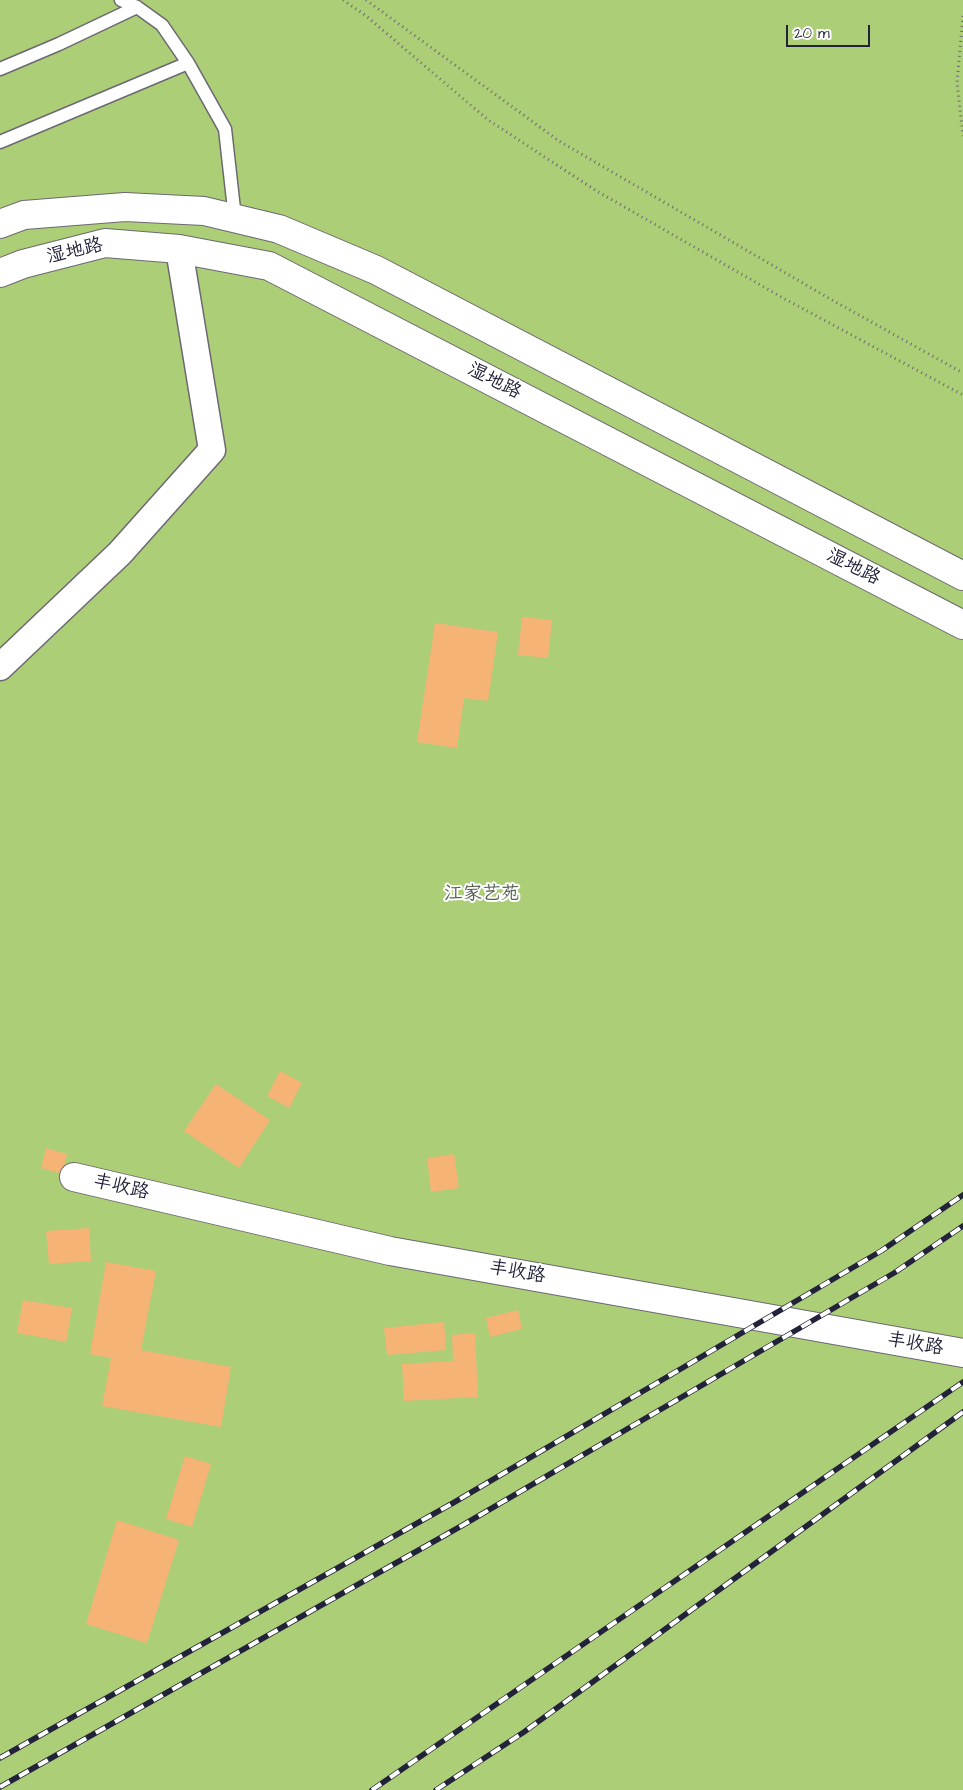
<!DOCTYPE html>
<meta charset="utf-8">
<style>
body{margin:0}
#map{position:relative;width:963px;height:1790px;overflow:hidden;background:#f6ebd7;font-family:"Architects Daughter",sans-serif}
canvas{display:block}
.scale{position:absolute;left:786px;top:25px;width:84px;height:22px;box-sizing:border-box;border:2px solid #22223b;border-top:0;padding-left:6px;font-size:15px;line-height:18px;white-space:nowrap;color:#22223b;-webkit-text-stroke:4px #fff;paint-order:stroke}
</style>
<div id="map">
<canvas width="963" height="1790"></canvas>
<div class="scale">20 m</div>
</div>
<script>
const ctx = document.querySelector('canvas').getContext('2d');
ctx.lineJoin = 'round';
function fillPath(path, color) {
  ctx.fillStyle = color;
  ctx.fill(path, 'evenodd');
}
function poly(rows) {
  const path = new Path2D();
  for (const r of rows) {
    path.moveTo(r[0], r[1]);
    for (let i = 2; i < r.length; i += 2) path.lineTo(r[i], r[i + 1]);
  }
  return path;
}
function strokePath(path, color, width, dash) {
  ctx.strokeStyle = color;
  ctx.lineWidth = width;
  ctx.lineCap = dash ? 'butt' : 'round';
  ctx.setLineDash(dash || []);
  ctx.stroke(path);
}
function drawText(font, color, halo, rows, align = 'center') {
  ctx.font = font + ' "Architects Daughter","LXGW WenKai TC",sans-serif';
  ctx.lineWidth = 4;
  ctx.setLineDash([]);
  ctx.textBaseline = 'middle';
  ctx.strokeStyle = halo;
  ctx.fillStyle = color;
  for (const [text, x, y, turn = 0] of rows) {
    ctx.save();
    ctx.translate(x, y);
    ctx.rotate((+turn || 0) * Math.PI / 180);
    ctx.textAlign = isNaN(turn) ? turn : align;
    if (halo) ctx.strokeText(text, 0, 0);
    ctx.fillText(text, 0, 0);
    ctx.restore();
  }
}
const green = poly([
 [0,0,963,0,963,1790,0,1790]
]);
const building = poly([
 [522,617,552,620,548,658,518,655],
 [435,623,498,632,488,701,464,698,457,748,417,742],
 [280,1071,302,1083,289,1108,267,1096],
 [216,1084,270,1120,239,1168,184,1131],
 [46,1148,67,1154,62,1174,41,1168],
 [454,1154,459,1188,431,1192,427,1158],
 [89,1228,91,1261,49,1264,46,1231],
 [106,1262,156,1271,141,1350,231,1367,221,1427,102,1406,111,1358,90,1354],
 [23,1300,72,1308,66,1342,17,1333],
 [518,1310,522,1329,490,1337,486,1318],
 [444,1322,446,1350,387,1355,384,1328],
 [475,1333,478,1397,404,1401,402,1364,453,1361,452,1335],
 [185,1456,211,1464,192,1527,166,1519],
 [117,1520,179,1540,147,1643,86,1624]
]);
const path = poly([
 [343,0,365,15,487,119,595,190,783,298,963,395],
 [366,0,559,141,832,300,963,373],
 [963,16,957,82,963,136]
]);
const lane = poly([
 [121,0,137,7,162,25,188,63,225,129,235,218],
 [0,69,59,44,137,7],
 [0,142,188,63]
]);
const street = poly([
 [0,667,120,553,212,450,179,249]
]);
const secondary = poly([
 [0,224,24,215,125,207,204,211,279,229,376,270,963,576],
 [0,273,23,264,105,243,179,249,269,266,963,625],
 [74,1177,390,1251,963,1353]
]);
const rail = poly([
 [0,1758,453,1503,881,1251,963,1195],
 [0,1787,463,1525,894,1273,963,1226],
 [372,1790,963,1382],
 [436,1790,524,1732,963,1412]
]);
const streetNames = [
 ["湿地路",75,252,-13],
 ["湿地路",494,382,27],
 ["湿地路",853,568,27],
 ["丰收路",121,1188,13],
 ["丰收路",517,1273,10],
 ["丰收路",915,1345,10]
];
const parkNames = [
 ["江家艺苑",482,895]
];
fillPath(green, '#acce77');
fillPath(building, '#f5b376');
strokePath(lane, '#6c6872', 15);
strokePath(street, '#6c6872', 29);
strokePath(secondary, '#6c6872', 30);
strokePath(path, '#6c6872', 3, [1, 4]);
strokePath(lane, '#fff', 12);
strokePath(street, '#fff', 26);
strokePath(secondary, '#fff', 28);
strokePath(rail, '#22223b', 5.5);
strokePath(rail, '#fff', 4, [11]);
drawText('19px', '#22223b', '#fff', streetNames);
drawText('19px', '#525e50', '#fff', parkNames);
</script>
